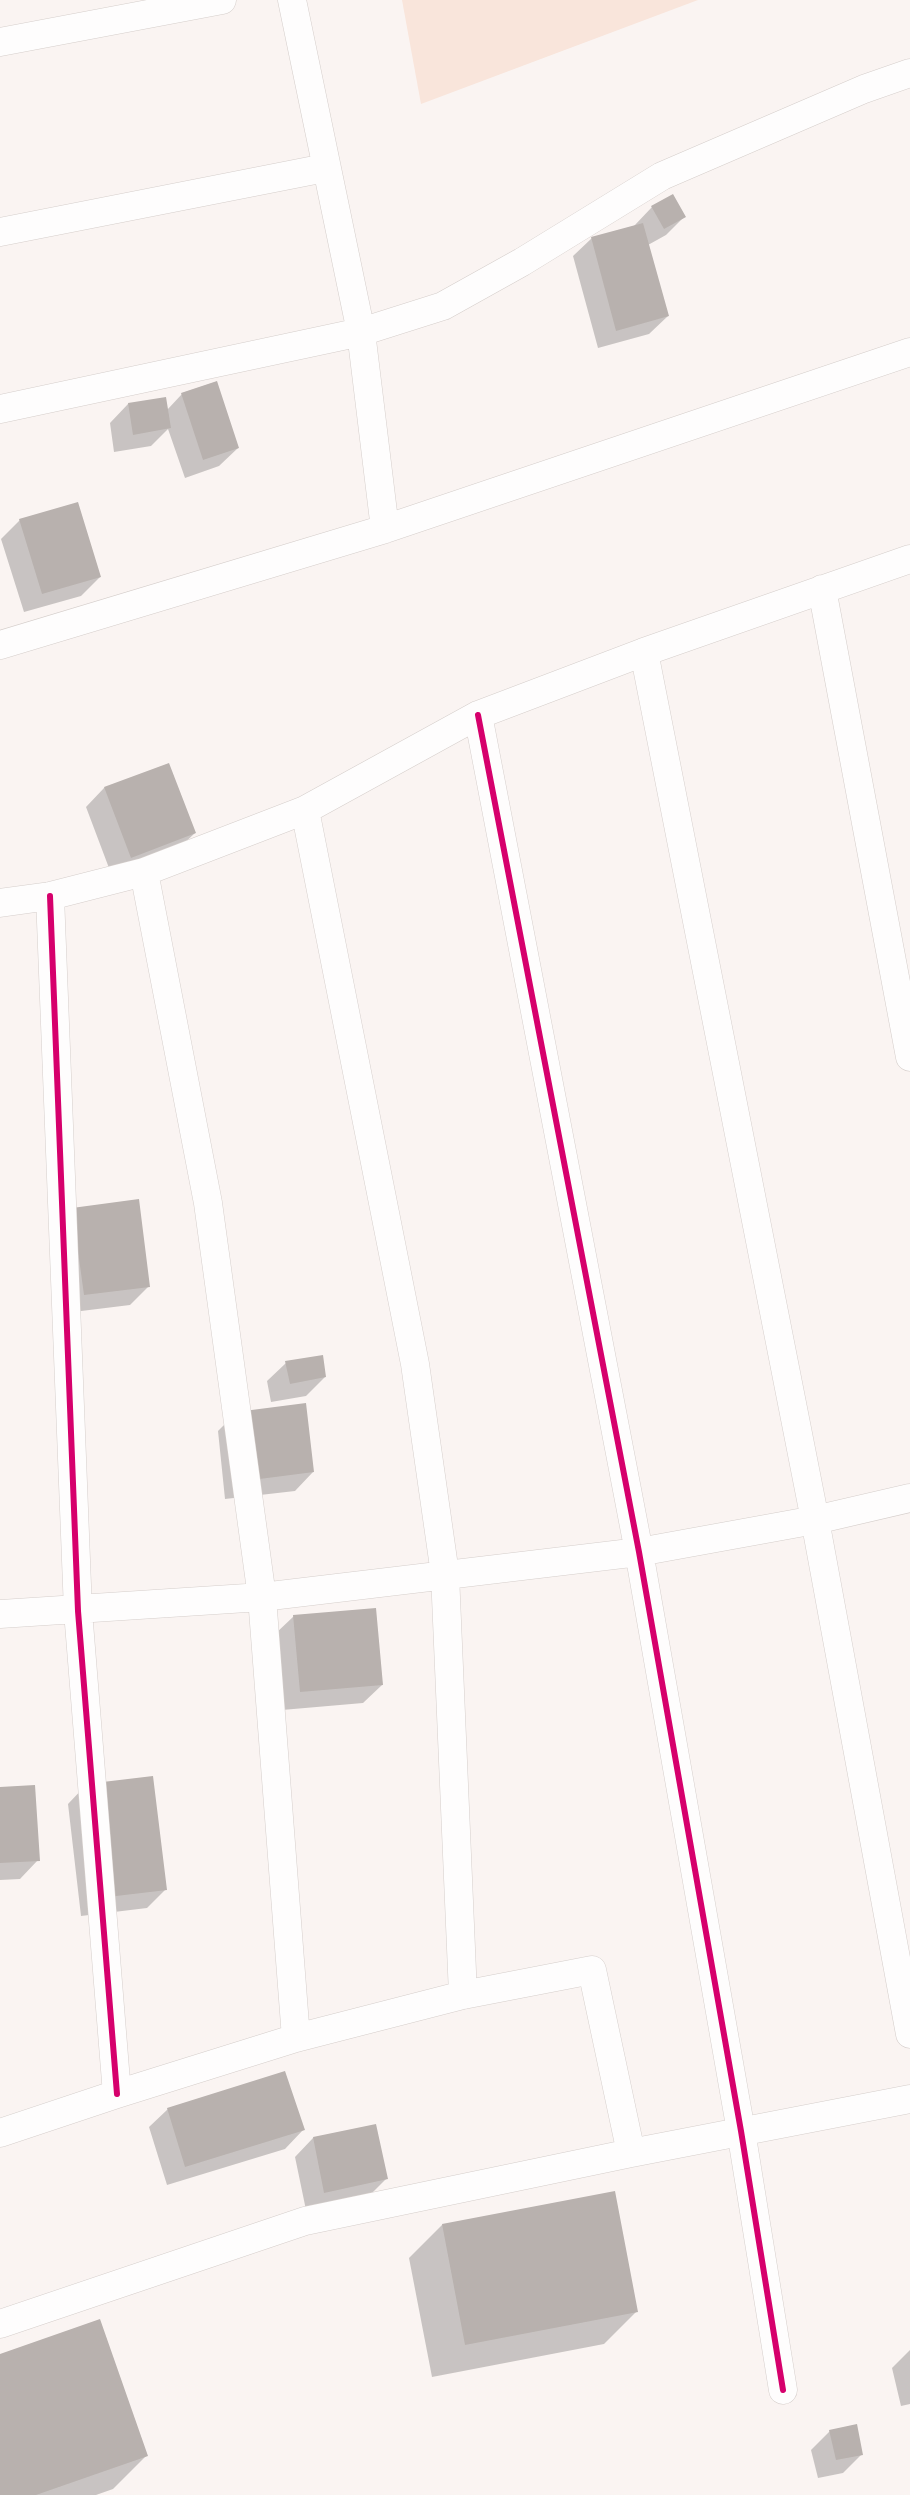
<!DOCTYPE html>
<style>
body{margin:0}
canvas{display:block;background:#faf4f2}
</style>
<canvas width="910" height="2495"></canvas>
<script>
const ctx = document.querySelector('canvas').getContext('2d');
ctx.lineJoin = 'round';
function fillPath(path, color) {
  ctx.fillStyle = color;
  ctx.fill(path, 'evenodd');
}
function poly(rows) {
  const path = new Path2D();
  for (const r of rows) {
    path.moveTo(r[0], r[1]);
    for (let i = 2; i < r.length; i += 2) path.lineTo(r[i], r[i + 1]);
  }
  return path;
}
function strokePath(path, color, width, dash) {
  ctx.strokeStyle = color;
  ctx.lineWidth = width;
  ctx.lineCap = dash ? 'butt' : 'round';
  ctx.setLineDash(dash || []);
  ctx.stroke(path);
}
const green = poly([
 [402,0,698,0,421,104]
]);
const shadow = poly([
 [652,207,684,217,666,235,648,245,668,316,649,334,598,348,573,256,592,238,634,226],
 [182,394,238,448,219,466,185,478,168,429,151,446,114,452,110,423,128,404,167,410],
 [20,520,100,577,81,596,24,612,1,539],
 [168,764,195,833,176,851,112,876,86,807,104,788],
 [54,1228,149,1286,130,1305,65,1313],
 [286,1363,325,1377,306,1396,271,1402,267,1381],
 [236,1413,313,1472,295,1491,225,1499,218,1431],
 [294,1616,382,1685,363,1703,282,1710,275,1634],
 [86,1785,166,1889,147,1908,81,1916,68,1804],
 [0,1788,38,1860,20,1879,0,1880],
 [168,2109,303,2130,285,2149,167,2185,149,2127],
 [375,2126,386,2179,368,2197,306,2210,295,2157,313,2138],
 [614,2193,637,2311,604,2344,432,2377,409,2258,442,2225],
 [910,2350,910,2404,901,2406,892,2368],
 [0,2355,146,2456,113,2489,96,2495,0,2495],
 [830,2431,862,2454,843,2473,818,2478,811,2450]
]);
const building = poly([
 [673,194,686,217,664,229,651,206],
 [643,223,669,316,616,331,591,237],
 [217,381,239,448,203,460,181,393],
 [166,397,171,428,133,435,128,403],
 [78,502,101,577,42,594,19,519],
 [169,763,196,833,131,858,104,787],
 [139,1199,150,1287,84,1295,72,1208],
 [323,1355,326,1377,290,1384,285,1361],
 [306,1403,314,1472,244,1481,236,1412],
 [376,1608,383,1685,300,1692,293,1615],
 [153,1776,167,1890,99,1898,86,1784],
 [35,1785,40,1861,0,1863,0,1787],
 [285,2071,305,2130,185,2167,167,2108],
 [376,2124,388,2179,324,2193,313,2137],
 [615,2191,638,2312,465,2345,442,2224],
 [100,2319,148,2456,36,2495,0,2495,0,2354],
 [857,2424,863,2455,836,2460,829,2430]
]);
const street = poly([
 [292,0,361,332,385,529],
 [0,42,222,0],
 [0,232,325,168],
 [0,409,361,332,443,306,522,262,662,176,864,89,910,73],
 [822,589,910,1057],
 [0,645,385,529,910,352],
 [644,652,815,1520,910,2034],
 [478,715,639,1552,741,2131,783,2390],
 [305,810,415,1364,445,1574,463,1995],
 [144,872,208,1203,262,1597,296,2038],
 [50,896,78,1611,117,2094],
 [0,903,50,896,144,872,305,810,478,715,644,652,910,559],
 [0,1614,262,1597,639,1552,815,1520,910,1498],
 [0,2133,117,2094,296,2038,463,1995,592,1970,631,2153],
 [0,2324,305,2221,631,2153,910,2099]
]);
const cycleway = poly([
 [478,715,639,1552,741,2131,783,2390],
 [50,896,78,1611,117,2094]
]);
fillPath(green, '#f9e5db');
fillPath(shadow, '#0003');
fillPath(building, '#b8b1ae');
strokePath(street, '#d5cecb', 29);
strokePath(street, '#fefdfd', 28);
strokePath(cycleway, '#d6006c', 6);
</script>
